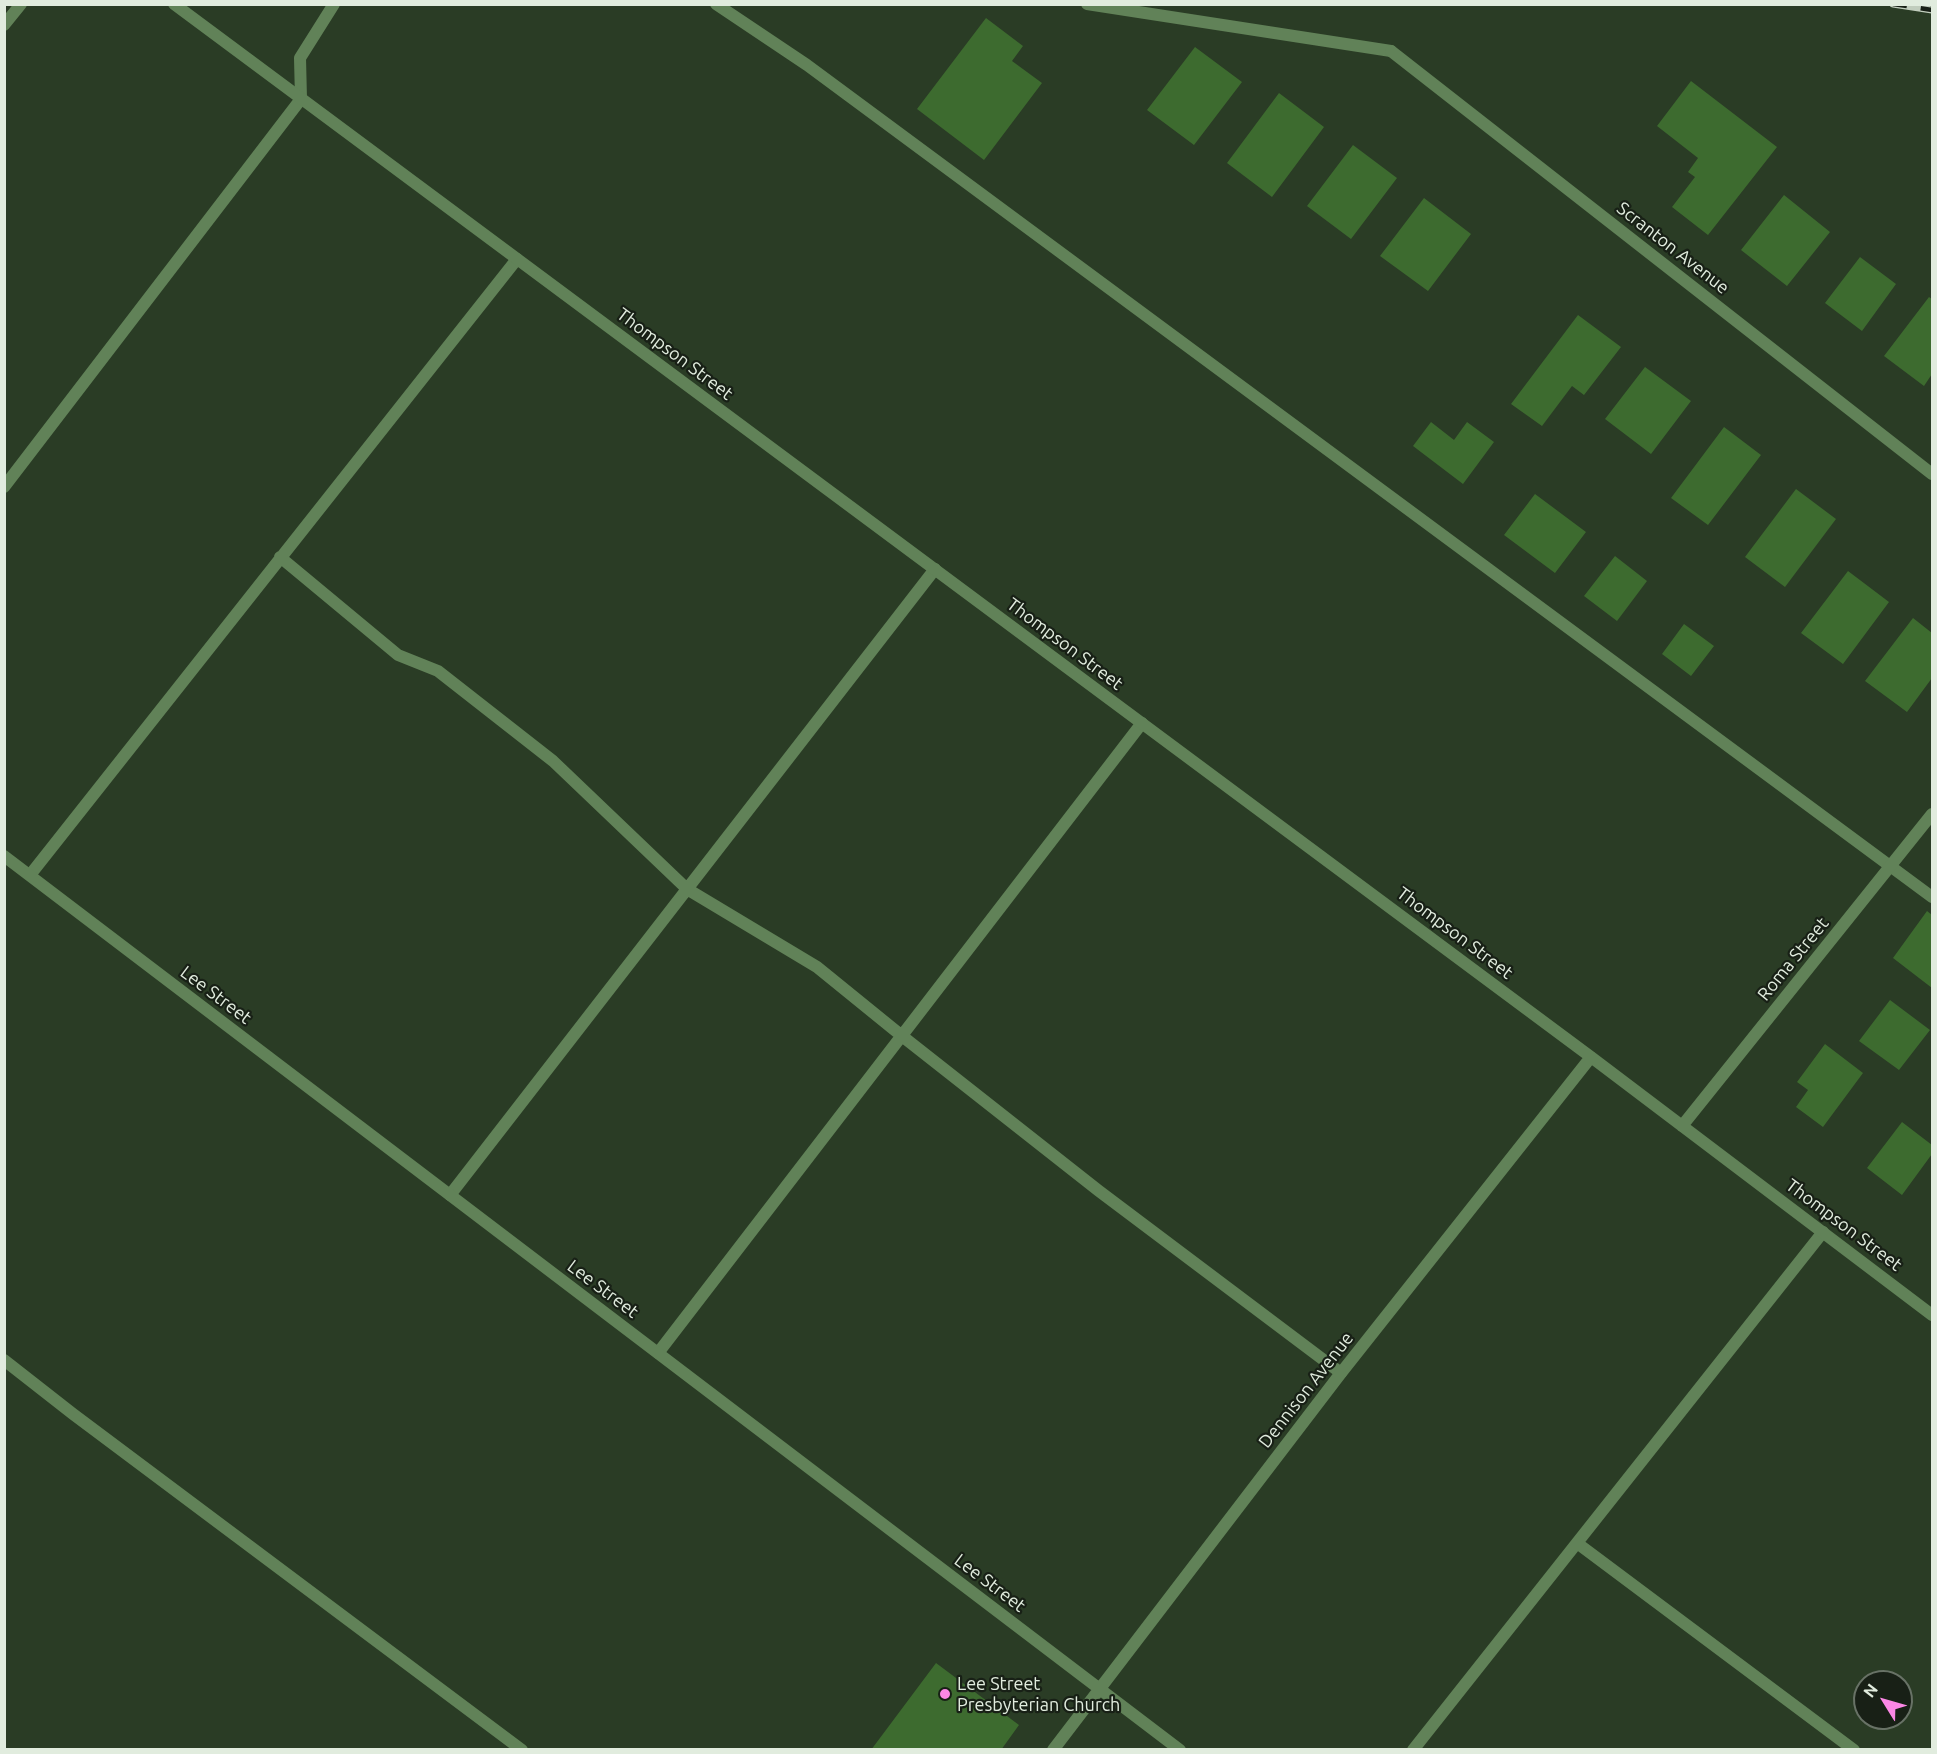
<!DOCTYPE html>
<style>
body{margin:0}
#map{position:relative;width:1937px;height:1754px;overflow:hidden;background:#2a3c25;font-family:Ubuntu,sans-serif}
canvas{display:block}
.frame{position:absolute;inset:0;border:6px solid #e1ecde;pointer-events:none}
.north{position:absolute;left:1853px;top:1670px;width:60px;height:60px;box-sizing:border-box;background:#182016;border:2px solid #687266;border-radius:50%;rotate:307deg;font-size:16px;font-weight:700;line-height:24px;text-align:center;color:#e1ecde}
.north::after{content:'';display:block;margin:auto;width:21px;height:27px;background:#fb87e5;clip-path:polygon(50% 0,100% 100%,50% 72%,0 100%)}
</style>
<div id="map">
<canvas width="1937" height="1754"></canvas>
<div class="frame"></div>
<div class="north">N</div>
</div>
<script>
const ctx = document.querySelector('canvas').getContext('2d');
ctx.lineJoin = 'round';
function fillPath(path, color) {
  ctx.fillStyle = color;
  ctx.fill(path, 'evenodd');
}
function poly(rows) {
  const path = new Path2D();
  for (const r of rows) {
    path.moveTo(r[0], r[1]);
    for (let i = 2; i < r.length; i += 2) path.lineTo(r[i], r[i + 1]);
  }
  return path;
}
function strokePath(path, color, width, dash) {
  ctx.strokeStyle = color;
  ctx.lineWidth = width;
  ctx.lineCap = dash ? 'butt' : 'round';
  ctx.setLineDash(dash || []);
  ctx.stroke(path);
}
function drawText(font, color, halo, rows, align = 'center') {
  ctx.font = font + ' Ubuntu,sans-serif';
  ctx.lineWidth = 4.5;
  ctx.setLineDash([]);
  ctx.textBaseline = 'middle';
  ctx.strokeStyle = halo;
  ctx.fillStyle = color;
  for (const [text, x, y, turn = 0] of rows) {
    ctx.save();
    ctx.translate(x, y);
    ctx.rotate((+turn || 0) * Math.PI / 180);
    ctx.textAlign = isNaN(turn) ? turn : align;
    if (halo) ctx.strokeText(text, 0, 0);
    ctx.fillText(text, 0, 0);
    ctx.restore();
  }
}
const building = poly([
 [986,18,1023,46,1012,61,1042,83,984,160,917,109],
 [1195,47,1242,82,1194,145,1147,110],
 [1691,81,1777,147,1708,235,1672,207,1695,177,1688,172,1698,158,1657,126],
 [1279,93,1324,127,1272,197,1227,163],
 [1353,145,1397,178,1351,239,1307,206],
 [1784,195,1830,232,1787,286,1741,250],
 [1424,198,1471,234,1428,291,1380,256],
 [1860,257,1896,284,1862,331,1825,303],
 [1929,297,1932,299,1932,374,1924,386,1884,356],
 [1578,315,1621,347,1584,395,1572,386,1542,426,1511,404],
 [1645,367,1691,401,1651,454,1605,419],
 [1431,422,1454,440,1467,422,1494,442,1463,484,1413,446],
 [1724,427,1761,455,1708,525,1671,498],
 [1796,489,1836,519,1785,587,1745,557],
 [1535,494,1586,532,1555,573,1504,535],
 [1615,556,1647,581,1617,621,1584,596],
 [1848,571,1889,602,1843,664,1801,633],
 [1913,618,1932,633,1932,678,1907,712,1865,681],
 [1684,624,1714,646,1691,676,1662,654],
 [1927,911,1932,915,1932,988,1893,958],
 [1890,1000,1930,1030,1899,1070,1859,1041],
 [1825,1044,1863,1073,1823,1127,1796,1107,1808,1090,1797,1082],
 [1902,1122,1932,1145,1932,1154,1902,1195,1867,1168],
 [936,1663,1019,1725,1001,1750,871,1750]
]);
const lane = poly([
 [716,4,807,65,1932,897],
 [1087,4,1391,51],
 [4,487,301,99,300,58,334,4],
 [280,557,398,655,438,671,553,761,687,889,817,967,902,1036,1099,1191,1341,1373],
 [30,875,517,259],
 [450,1195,935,569],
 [658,1353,1142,723],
 [4,1360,73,1414,522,1750],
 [1577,1543,1854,1750],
 [1413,1750,1823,1232]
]);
const street = poly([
 [174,4,1591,1057,1932,1315],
 [4,25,21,4],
 [1391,51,1932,474],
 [4,856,1180,1750],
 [1682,1126,1932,814],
 [1053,1750,1341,1373,1591,1057]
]);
const rail = poly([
 [1893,4,1932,10]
]);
const markers = [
 [945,1694,6,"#fb87e5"]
];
const streetNames = [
 ["Scranton Avenue",1673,248,38],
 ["Thompson Street",675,354,37],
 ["Thompson Street",1065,644,37],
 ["Thompson Street",1455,933,37],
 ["Roma Street",1793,959,-51],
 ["Lee Street",216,995,37],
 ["Thompson Street",1844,1225,37],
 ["Lee Street",603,1289,37],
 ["Dennison Avenue",1306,1390,-52],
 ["Lee Street",990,1583,37]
];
const poiNames = [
 ["Lee Street",957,1684],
 ["Presbyterian Church",957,1705]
];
fillPath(building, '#3d6b2f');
strokePath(lane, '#618258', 12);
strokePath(street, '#618258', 12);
strokePath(rail, '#c1cdbd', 7);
strokePath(rail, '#182016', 4.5, [14]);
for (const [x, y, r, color] of markers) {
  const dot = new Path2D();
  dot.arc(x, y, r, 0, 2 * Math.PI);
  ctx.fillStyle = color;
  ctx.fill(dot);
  strokePath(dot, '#182016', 2);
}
drawText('18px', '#e1ecde', '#182016', streetNames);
drawText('18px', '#e1ecde', '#182016', poiNames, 'left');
</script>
